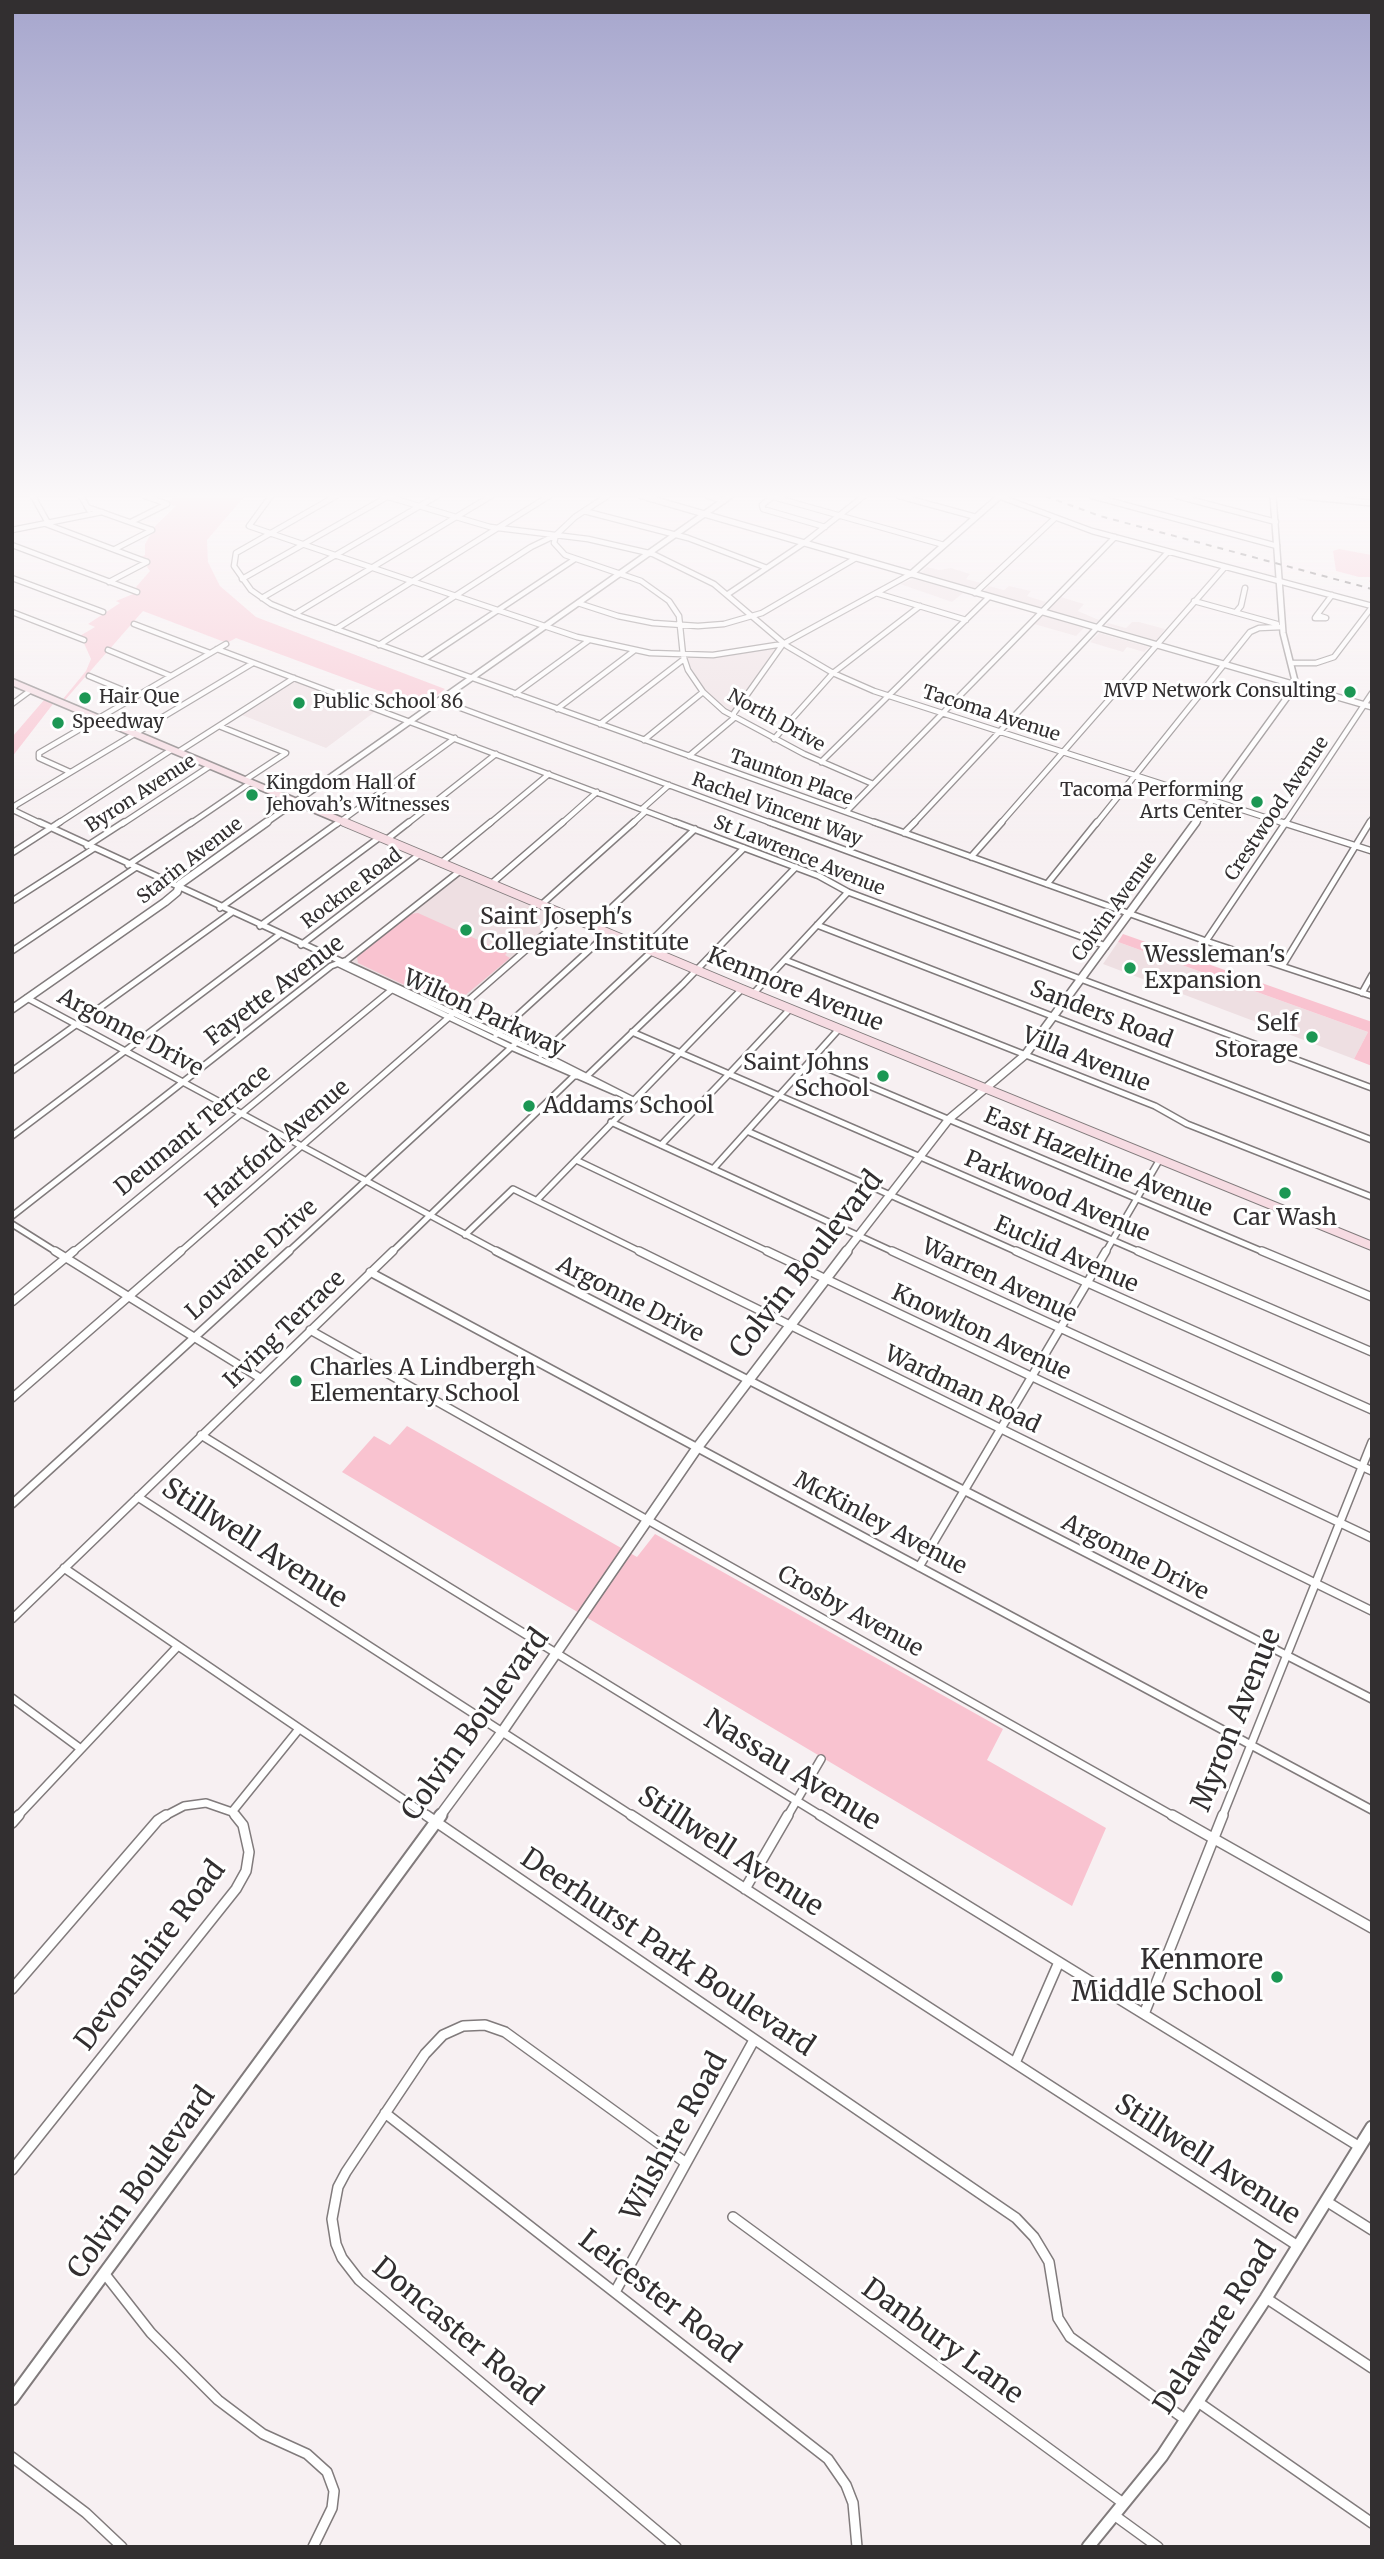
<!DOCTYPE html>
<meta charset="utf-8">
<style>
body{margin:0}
#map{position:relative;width:1384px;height:2559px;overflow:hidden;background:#f7f0f2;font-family:Merriweather,serif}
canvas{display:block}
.frame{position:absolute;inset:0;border:14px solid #322f30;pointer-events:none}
</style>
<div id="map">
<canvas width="1384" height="2559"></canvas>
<div class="frame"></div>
</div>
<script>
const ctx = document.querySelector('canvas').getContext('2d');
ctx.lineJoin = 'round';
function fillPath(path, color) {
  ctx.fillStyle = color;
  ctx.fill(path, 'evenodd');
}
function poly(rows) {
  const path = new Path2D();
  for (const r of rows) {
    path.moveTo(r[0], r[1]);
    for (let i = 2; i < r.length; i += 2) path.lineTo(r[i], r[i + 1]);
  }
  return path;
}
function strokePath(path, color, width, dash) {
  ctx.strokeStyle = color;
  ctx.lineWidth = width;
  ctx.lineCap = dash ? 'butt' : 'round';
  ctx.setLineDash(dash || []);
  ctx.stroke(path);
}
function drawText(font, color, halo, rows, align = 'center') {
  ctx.font = font + ' Merriweather,serif';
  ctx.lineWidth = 6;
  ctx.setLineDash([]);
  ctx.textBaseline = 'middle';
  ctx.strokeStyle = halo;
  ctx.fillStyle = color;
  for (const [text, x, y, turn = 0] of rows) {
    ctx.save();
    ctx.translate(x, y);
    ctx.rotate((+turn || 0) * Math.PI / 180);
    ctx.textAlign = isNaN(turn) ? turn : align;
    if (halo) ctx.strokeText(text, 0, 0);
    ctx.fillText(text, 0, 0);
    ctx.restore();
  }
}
const built = poly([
 [927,567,939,570,951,568,970,574,966,579,981,583,975,589,920,573],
 [912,579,915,579,963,593,952,602,900,584],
 [989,586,1004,590,1009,586,1031,591,1027,596,1046,602,1040,608,983,592],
 [1061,597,1084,604,1078,611,1099,620,1096,623,1048,610],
 [1042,616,1044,616,1084,628,1076,636,1034,624],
 [1132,622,1139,622,1165,629,1156,641,1106,625,1108,623,1126,628],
 [1099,633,1149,647,1144,652,1127,647,1123,652,1090,642],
 [778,645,780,648,732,712,704,690,688,663,687,657],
 [293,680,376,711,326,748,242,715],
 [459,875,559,917,453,1009,351,964,351,960],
 [1118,942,1368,1032,1354,1059,1103,964]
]);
const green = poly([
 [178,496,245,496,207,540,208,562,220,586,256,617,445,689,423,707,236,638,227,643,143,611,65,700,63,699,86,671,91,659,83,641,78,637,95,627,88,624,120,603,116,601,138,592,136,587,150,571,147,567,149,561,141,557,145,555,145,544,156,525,176,506,166,502],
 [1339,549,1372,555,1372,582,1369,582,1371,577,1359,577,1336,571,1333,551],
 [44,700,53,704,12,757,13,736],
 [418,913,507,953,505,955,510,958,451,1007,358,963,357,957,410,914],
 [1123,934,1372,1022,1372,1066,1354,1059,1368,1032,1118,942],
 [407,1426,637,1557,655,1534,1003,1729,987,1760,1106,1828,1072,1906,342,1472,374,1436,390,1445]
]);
const minorFar3 = poly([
 [33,496,48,523],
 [81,496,89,510],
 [145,496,167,504],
 [271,496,249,526,577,637,650,653,713,655,783,644,911,574],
 [336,496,236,553,234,566,251,590,271,604,300,616,879,824],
 [385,496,490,527,588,539,653,554,714,584,787,646,833,673,874,691,1286,824],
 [708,496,724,501],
 [770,496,944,545],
 [899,496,976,517],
 [998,496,1092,531,1372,606],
 [1092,496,1277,546],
 [1177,496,1276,522],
 [772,497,762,505,763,509,825,527],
 [87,507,152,530],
 [584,511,688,538,767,568],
 [131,522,167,504],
 [46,524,147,562],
 [12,530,102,512],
 [556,535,554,543,565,555,641,581,669,601,679,616,683,655,688,670,703,692,724,711,804,754,873,784],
 [12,545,137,592],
 [115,549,152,530],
 [12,578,103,612],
 [242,579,387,497],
 [109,582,147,562],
 [876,593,966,620],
 [975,593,1054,519],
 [728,594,804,543,864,496],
 [262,598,437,496],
 [1194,601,1277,624],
 [578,603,618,616,653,623,698,626,724,624,762,613,856,558],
 [12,612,84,640],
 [1236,612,1241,606,1245,588],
 [295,614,491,496],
 [1317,615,1326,618,1315,618,1317,615],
 [1317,615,1332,595],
 [134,624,210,653],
 [336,629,549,496],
 [379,645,531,547,556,535,575,517,607,496],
 [217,649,680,824],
 [108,650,171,676],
 [423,660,575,559],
 [1291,663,1316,663,1334,657,1372,607],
 [89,676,137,696],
 [515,694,588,641],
 [439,700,774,824],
 [12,704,31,690],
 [557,709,635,650],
 [600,724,684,659],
 [219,726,286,753,245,780],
 [774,739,833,673,920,606],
 [644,740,703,692],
 [178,752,294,678],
 [689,756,733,719,734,713,783,644],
 [821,762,989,597],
 [70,772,39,758,39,753,226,644],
 [642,809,669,785],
 [12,810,16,805,253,663],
 [13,810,42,824],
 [846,812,1115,537],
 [57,824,171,750],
 [122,824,210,766],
 [190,824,250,783],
 [337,824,455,738],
 [407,824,496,754],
 [489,824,549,774],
 [561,824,597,792],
 [632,824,646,811],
 [913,824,1168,552],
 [1000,824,1225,567],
 [1096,824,1250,632,1259,628,1282,627],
 [1285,824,1372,693],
 [1369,824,1372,819]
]);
const minorFar2 = poly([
 [39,822,542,1054,633,1100],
 [675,822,819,876,848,892,1372,1088],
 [769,822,1106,946],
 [874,822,1206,941,1372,996],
 [1281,822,1372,851],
 [904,833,915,822],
 [386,840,409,822],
 [87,846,124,822],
 [12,853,60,822],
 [971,857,1002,822],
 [441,863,491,822],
 [128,865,192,822],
 [491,884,563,822],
 [1047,884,1097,822],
 [12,901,93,849],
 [541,905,634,822],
 [220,908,339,822],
 [817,925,1372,1140],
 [260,926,380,837],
 [592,926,695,829],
 [1206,941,1286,822],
 [301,945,420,854],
 [644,948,744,848],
 [12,951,135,868],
 [785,960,1155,1106,1187,1124,1372,1197],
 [339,964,511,1047,615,1092],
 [1283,965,1370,822],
 [1362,993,1372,975],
 [753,994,848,892],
 [27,998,500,1253],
 [632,1032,729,1074,790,1009],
 [496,1035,608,933],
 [541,1055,652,951],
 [810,1061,1266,1253],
 [12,1071,231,913],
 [611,1122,896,1253],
 [747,1131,1020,1253],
 [12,1136,279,935],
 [661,1145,729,1074,1142,1253],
 [576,1160,771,1253],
 [713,1169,839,1029],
 [537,1200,742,989],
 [12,1216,331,966,347,960,460,871],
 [12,1224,58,1253],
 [465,1235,513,1189,643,1253],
 [72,1253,395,987],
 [179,1253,566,915],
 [287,1253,516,1043],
 [391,1253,574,1076,587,1076,683,984,796,867],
 [1105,1253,1160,1159]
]);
const minorFar1 = poly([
 [55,1251,260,1378],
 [496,1251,1372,1699],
 [639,1251,1372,1611],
 [767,1251,1372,1538],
 [892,1251,1372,1471],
 [1016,1251,1372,1410],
 [1138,1251,1372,1352],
 [1262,1251,1372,1297],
 [370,1272,1372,1810],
 [12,1302,74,1251],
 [310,1330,1175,1817],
 [12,1398,181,1251],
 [201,1435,823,1817],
 [138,1497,634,1817],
 [12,1504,289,1251],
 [919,1567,1106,1251],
 [64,1568,429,1817],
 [12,1619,393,1251],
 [12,1698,81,1749],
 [232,1812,299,1729],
 [17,1817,178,1646],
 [163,1817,184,1806,206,1803,232,1812,236,1817],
 [787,1817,821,1759],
 [1222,1817,1372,1442]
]);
const minor = poly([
 [426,1815,1016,2218,1034,2237,1049,2262,1058,2318,1070,2337,1186,2420],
 [631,1815,1298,2246],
 [820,1815,1360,2147],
 [1172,1815,1372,1928],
 [12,1823,19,1815],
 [745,1889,788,1815],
 [12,1989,158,1820,166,1815],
 [1144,2014,1223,1815],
 [1015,2063,1059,1962],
 [385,2113,828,2459,846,2485,853,2503,857,2547],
 [12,2170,236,1889,246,1871,249,1852,243,1825,235,1815],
 [1326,2201,1372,2230],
 [733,2217,1123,2503],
 [104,2273,151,2333,218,2400,263,2434,307,2454,327,2472,334,2491,332,2508,313,2547],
 [615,2292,754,2040],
 [1266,2298,1372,2368],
 [1198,2402,1372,2523],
 [12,2457,86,2513,122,2547],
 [1114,2515,1158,2547],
 [676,2547,359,2280,342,2258,336,2244,332,2219,338,2187,346,2172,425,2054,443,2035,463,2026,485,2025,505,2032,686,2163]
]);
const tertiaryFar3 = poly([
 [642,496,1372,707],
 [1301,496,1372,503],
 [911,574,1000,496],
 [264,824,730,496],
 [1195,824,1296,685,1283,633,1273,496]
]);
const tertiaryFar2 = poly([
 [12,1009,165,902,177,892,180,884,267,822],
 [845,1253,949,1119,1025,1055,1196,822]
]);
const tertiaryFar1 = poly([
 [439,1817,502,1732,697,1448,847,1251]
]);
const tertiary = poly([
 [12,2399,441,1815],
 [1088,2547,1162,2456,1266,2298,1372,2127]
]);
const secondaryFar1 = poly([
 [12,682,349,824]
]);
const secondary = poly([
 [344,822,742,989,1372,1246]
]);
const rail = poly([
 [1045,496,1100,516,1372,589]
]);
const markers = [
 [1350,692,7,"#1c9754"],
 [85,698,7,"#1c9754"],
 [299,703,7,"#1c9754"],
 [58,723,7,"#1c9754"],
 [252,795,7,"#1c9754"],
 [1257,802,7,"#1c9754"],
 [466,930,7,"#1c9754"],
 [1130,968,7,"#1c9754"],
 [1312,1037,7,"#1c9754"],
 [883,1076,7,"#1c9754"],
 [529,1106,7,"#1c9754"],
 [1285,1193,7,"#1c9754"],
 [296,1381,7,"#1c9754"],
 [1277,1977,7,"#1c9754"]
];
const farPoinames = [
 ["MVP Network Consulting",1336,692,"right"],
 ["Hair Que",99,698],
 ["Public School 86",313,703],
 ["Speedway",72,723],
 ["Kingdom Hall of",266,784],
 ["Jehovah’s Witnesses",266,806],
 ["Tacoma Performing",1243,791,"right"],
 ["Arts Center",1243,813,"right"]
];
const farStreetnames = [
 ["Tacoma Avenue",991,714,18],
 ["North Drive",776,721,29],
 ["Taunton Place",791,778,20],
 ["Byron Avenue",141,794,-33],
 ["Crestwood Avenue",1277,809,-56],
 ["Rachel Vincent Way",777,810,20],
 ["St Lawrence Avenue",799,856,22],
 ["Starin Avenue",190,861,-38],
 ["Rockne Road",352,889,-37],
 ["Colvin Avenue",1115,907,-54]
];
const poiNames = [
 ["Saint Joseph's",480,917],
 ["Collegiate Institute",480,943],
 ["Wessleman's",1144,955],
 ["Expansion",1144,981],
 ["Self",1298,1024,"right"],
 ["Storage",1298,1050,"right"],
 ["Saint Johns",869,1063,"right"],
 ["School",869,1089,"right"],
 ["Addams School",543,1106],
 ["Car Wash",1285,1218,"center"],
 ["Charles A Lindbergh",310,1368],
 ["Elementary School",310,1394]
];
const streetNames = [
 ["Kenmore Avenue",795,990,22],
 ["Fayette Avenue",275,991,-37],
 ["Wilton Parkway",484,1014,25],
 ["Sanders Road",1101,1015,21],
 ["Argonne Drive",130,1033,28],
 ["Villa Avenue",1086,1060,22],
 ["Deumant Terrace",193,1131,-39],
 ["Hartford Avenue",278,1144,-41],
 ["East Hazeltine Avenue",1098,1163,23],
 ["Parkwood Avenue",1057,1197,23],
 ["Euclid Avenue",1066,1255,24],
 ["Louvaine Drive",252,1260,-42],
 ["Warren Avenue",999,1281,25],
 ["Argonne Drive",630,1300,27],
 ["Irving Terrace",285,1330,-44],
 ["Knowlton Avenue",981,1333,25],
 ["Wardman Road",962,1390,26],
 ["McKinley Avenue",880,1524,28],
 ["Argonne Drive",1135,1558,27],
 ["Crosby Avenue",850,1612,29]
];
const nearStreetnames = [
 ["Colvin Boulevard",807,1265,-52],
 ["Stillwell Avenue",254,1544,33],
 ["Myron Avenue",1237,1720,-68],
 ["Colvin Boulevard",476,1725,-54],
 ["Nassau Avenue",792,1771,32],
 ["Stillwell Avenue",730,1852,33],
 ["Deerhurst Park Boulevard",667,1953,34],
 ["Devonshire Road",151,1956,-53],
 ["Wilshire Road",675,2137,-61],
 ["Stillwell Avenue",1207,2160,33],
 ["Colvin Boulevard",142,2183,-54],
 ["Leicester Road",659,2297,38],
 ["Delaware Road",1216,2328,-57],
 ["Doncaster Road",457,2332,40],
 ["Danbury Lane",942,2342,36]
];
const nearPoinames = [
 ["Kenmore",1263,1961],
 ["Middle School",1263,1993]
];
fillPath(built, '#eedfe2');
fillPath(green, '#f9c3d0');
strokePath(minorFar3, '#817b7c', 7);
strokePath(minorFar2, '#817b7c', 8);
strokePath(minorFar1, '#817b7c', 10);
strokePath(minor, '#817b7c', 12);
strokePath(tertiaryFar3, '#817b7c', 8);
strokePath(tertiaryFar2, '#817b7c', 10);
strokePath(tertiaryFar1, '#817b7c', 12);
strokePath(tertiary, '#817b7c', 15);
strokePath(secondaryFar1, '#817b7c', 9);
strokePath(secondary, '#817b7c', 10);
strokePath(minorFar3, '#fff', 4.5);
strokePath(minorFar2, '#fff', 5);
strokePath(minorFar1, '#fff', 7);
strokePath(minor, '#fff', 9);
strokePath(tertiaryFar3, '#fff', 5);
strokePath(tertiaryFar2, '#fff', 7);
strokePath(tertiaryFar1, '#fff', 9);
strokePath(tertiary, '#fff', 11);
strokePath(secondaryFar1, '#f6dbe2', 6);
strokePath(secondary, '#f6dbe2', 8);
strokePath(rail, '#4a4748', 2, [6, 6]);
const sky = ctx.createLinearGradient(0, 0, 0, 855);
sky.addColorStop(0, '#a6a6cd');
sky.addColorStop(0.58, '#fbf8f9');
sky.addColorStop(1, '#fbf8f900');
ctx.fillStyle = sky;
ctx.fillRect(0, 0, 1384, 855);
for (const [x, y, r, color] of markers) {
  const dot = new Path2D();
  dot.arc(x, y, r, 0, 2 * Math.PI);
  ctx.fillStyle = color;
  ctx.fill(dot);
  strokePath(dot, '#fff', 2.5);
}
drawText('19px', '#322f30', '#fff', farPoinames, 'left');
drawText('19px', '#322f30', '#fff', farStreetnames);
drawText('23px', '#322f30', '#fff', poiNames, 'left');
drawText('23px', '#322f30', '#fff', streetNames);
drawText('28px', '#322f30', '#fff', nearStreetnames);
drawText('28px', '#322f30', '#fff', nearPoinames, 'right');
</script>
